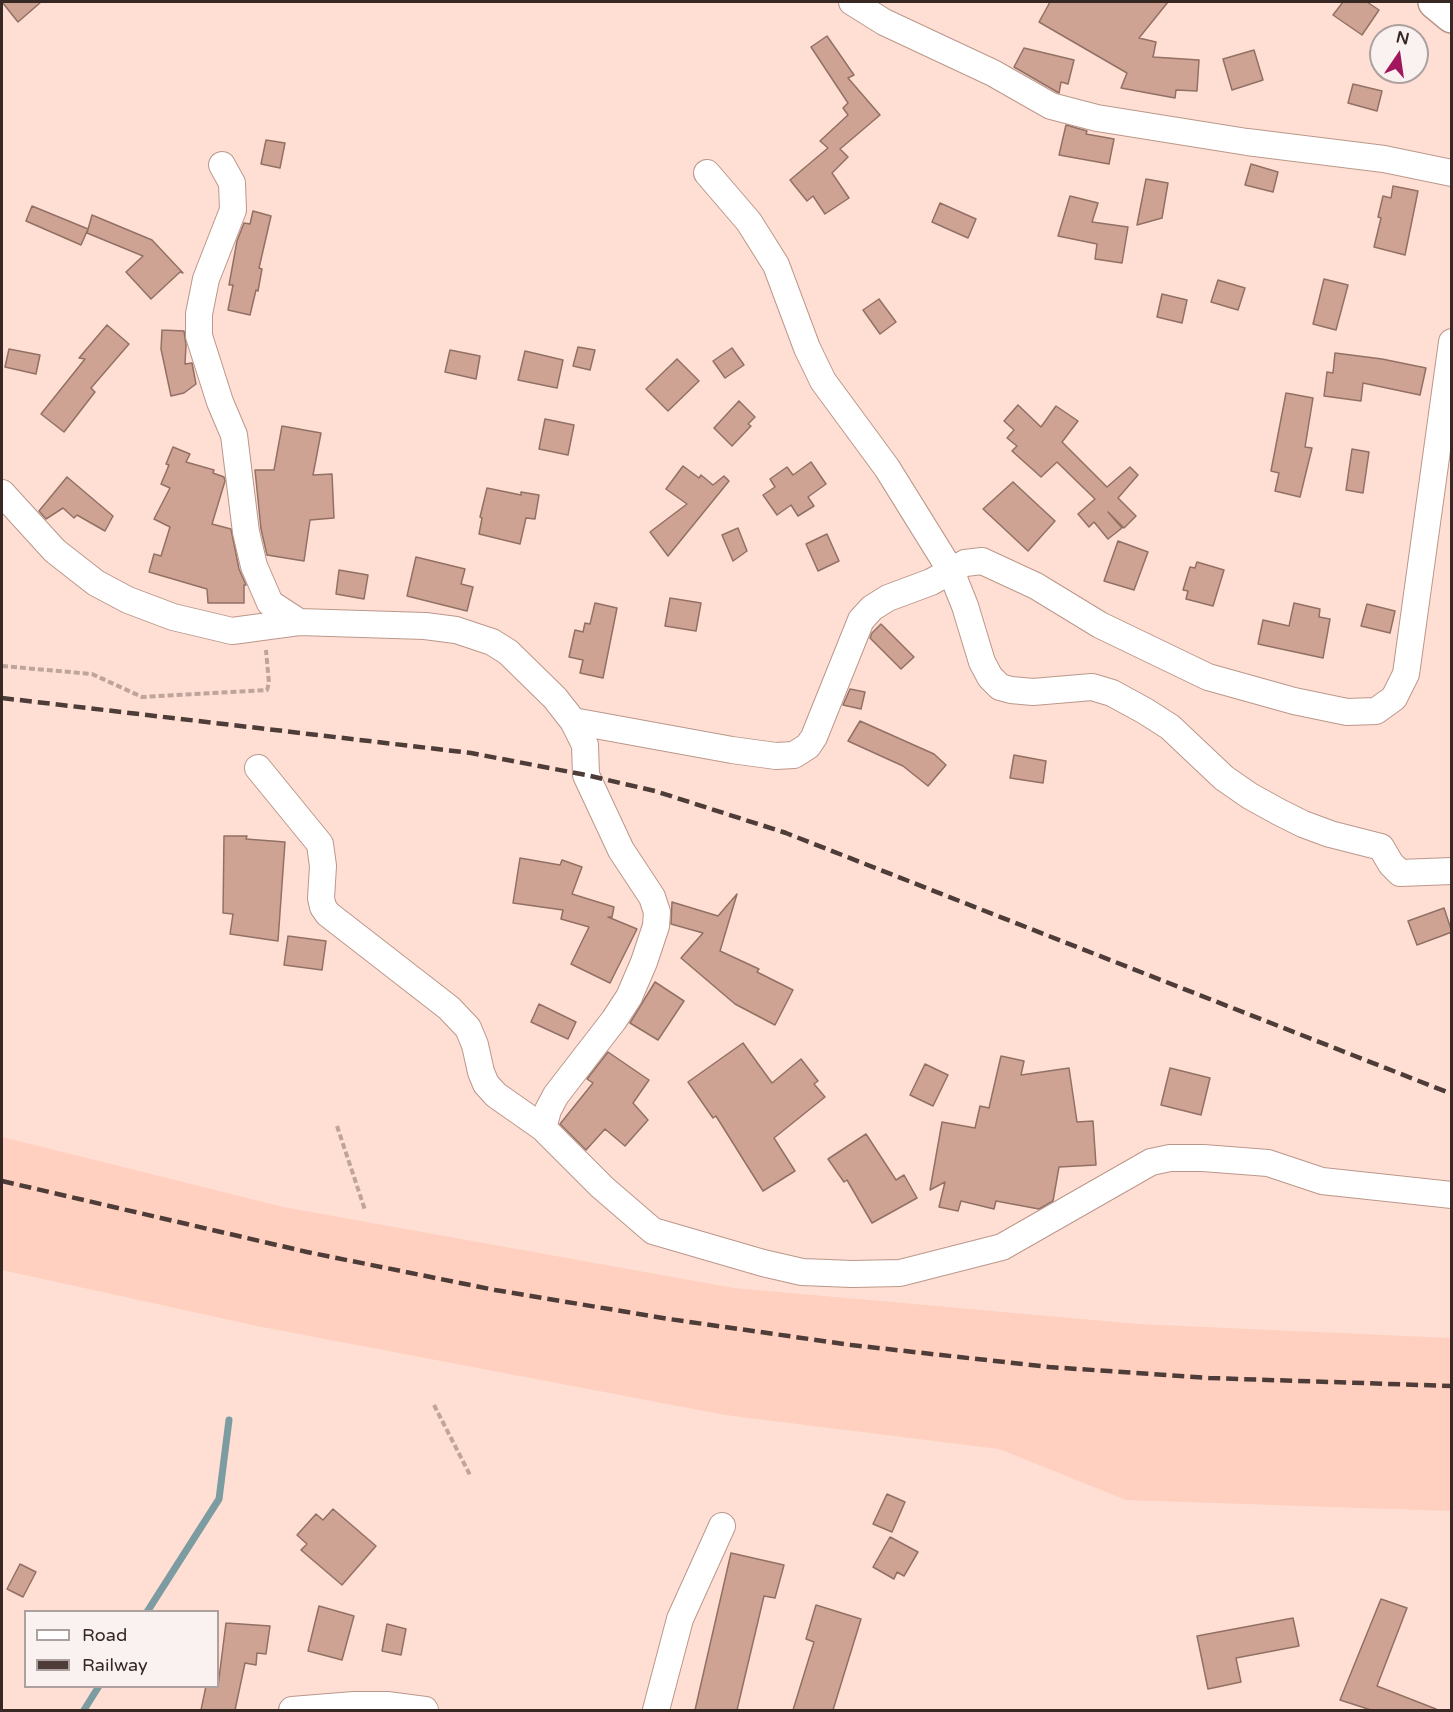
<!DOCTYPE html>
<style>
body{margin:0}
#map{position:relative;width:1453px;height:1712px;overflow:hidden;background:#ffdfd4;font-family:"Varela Round",sans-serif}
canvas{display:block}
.frame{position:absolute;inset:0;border:3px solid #372823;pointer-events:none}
.legend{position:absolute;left:24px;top:1610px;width:195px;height:78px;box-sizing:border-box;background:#faf2f0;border:2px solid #aca19e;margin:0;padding:8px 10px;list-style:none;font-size:18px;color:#372823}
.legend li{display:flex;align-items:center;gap:12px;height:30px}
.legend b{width:30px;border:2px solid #aca19e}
.north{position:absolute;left:1369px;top:24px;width:60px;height:60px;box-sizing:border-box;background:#faf2f0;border:2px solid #aca19e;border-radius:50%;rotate:13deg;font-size:16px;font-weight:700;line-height:24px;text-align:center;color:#372823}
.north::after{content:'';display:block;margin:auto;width:21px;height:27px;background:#a3165d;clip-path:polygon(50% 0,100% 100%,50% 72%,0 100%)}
</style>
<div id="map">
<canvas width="1453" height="1712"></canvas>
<div class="frame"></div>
<ul class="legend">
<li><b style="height:8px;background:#fff"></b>Road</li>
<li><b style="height:8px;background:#4d3c37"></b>Railway</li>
</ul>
<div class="north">N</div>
</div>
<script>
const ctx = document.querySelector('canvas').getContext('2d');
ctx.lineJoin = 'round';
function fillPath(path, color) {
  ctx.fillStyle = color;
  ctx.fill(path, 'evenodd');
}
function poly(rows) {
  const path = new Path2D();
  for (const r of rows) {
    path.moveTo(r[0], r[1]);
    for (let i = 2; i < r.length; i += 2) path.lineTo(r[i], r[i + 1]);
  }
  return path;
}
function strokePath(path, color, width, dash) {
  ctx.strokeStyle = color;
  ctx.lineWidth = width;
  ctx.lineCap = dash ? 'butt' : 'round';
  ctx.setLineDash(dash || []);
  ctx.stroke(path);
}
const built = poly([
 [2,1137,283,1207,734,1288,1138,1324,1451,1338,1451,1511,1126,1500,999,1449,725,1415,257,1326,2,1270]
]);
const stream = poly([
 [147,1612,219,1499,229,1420],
 [84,1710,99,1686]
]);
const building = poly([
 [2,2,41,2,18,22,2,2],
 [1050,2,1168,2,1139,38,1156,42,1153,57,1199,60,1197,91,1176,90,1175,98,1121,88,1127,73,1039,22,1050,2],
 [1343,2,1367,2,1379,10,1362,35,1333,15,1343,2],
 [827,36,854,75,848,78,880,115,840,149,848,157,832,173,849,198,825,214,813,196,807,201,790,180,828,148,820,141,848,115,843,108,848,103,811,47,827,36],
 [1024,48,1074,60,1068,84,1061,82,1059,93,1014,67,1024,48],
 [1254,50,1263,80,1232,90,1223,59,1254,50],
 [1353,84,1382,91,1377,111,1348,103,1353,84],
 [1066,125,1087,131,1086,134,1114,139,1109,164,1059,155,1066,125],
 [266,140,285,143,280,168,261,164,266,140],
 [1251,164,1278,172,1273,192,1245,185,1251,164],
 [1146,179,1168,183,1162,218,1137,225,1146,179],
 [1393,186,1418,191,1405,255,1374,247,1381,218,1378,217,1383,196,1391,198,1393,186],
 [1070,196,1098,203,1092,222,1128,227,1122,263,1095,259,1097,244,1058,236,1070,196],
 [940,203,976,219,968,238,932,222,940,203],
 [32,206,88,229,81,245,26,221,32,206],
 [253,211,271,216,259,268,262,269,258,291,256,290,250,315,228,310,233,285,229,285,237,241,244,223,250,224,253,211],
 [92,215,152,240,183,273,180,272,151,299,126,272,143,256,87,233,92,215],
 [1324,279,1348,285,1336,330,1313,324,1324,279],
 [1218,280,1245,288,1238,310,1211,302,1218,280],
 [1162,294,1187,300,1182,323,1157,317,1162,294],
 [879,299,896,322,880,334,863,310,879,299],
 [107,325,129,344,91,388,95,392,64,432,41,414,85,359,79,358,107,325],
 [162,330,184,331,186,345,185,364,192,363,196,384,184,393,171,396,161,349,162,330],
 [578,347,595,350,590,370,573,366,578,347],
 [732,348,744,365,725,378,713,361,732,348],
 [9,349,40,355,36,374,5,367,9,349],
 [450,350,480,356,476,379,445,372,450,350],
 [525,351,563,360,557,388,518,380,525,351],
 [1335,353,1382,359,1426,368,1420,395,1363,383,1361,401,1324,396,1327,372,1333,373,1335,353],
 [677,359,699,381,668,411,646,389,677,359],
 [1286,393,1313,398,1305,447,1312,448,1300,497,1275,491,1279,473,1271,471,1286,393],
 [739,401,755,417,748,424,751,426,732,446,714,428,739,401],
 [1018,405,1041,427,1056,406,1078,421,1062,442,1107,487,1130,467,1138,475,1118,498,1136,516,1124,528,1108,512,1122,528,1108,539,1094,522,1089,527,1078,514,1095,499,1057,462,1041,477,1012,451,1017,446,1007,438,1014,430,1004,421,1018,405],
 [545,419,574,425,568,455,539,449,545,419],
 [282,426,321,433,313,475,332,474,334,518,310,520,304,561,267,555,261,529,255,470,274,470,282,426],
 [173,447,190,454,186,462,214,470,213,473,224,477,225,481,212,524,231,529,239,569,246,585,244,585,244,603,208,603,207,589,149,572,154,554,161,556,170,527,154,519,170,488,161,484,169,465,166,464,173,447],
 [1352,449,1369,452,1363,493,1346,490,1352,449],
 [811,462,826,484,808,497,814,506,798,516,791,505,777,515,763,495,775,487,770,479,787,467,793,475,811,462],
 [683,466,699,478,701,475,713,485,724,476,729,481,668,556,650,532,687,504,666,489,683,466],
 [67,477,113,516,105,531,77,515,74,518,63,508,46,519,39,511,67,477],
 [1013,482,1055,521,1028,551,983,509,1013,482],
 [487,488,521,495,521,492,539,495,535,519,526,518,520,544,479,534,482,518,480,517,487,488],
 [738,528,747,551,733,561,722,535,738,528],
 [827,534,839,561,818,571,806,544,827,534],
 [1118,541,1148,552,1134,590,1104,581,1118,541],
 [416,557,465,569,461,584,473,587,467,611,407,596,416,557],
 [1197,562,1224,570,1213,606,1186,599,1188,591,1183,590,1190,567,1195,568,1197,562],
 [339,570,368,575,364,599,336,594,339,570],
 [670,598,701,603,696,631,665,626,670,598],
 [595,603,617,608,603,678,580,673,583,660,569,657,575,630,583,632,585,623,590,624,595,603],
 [1294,603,1320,609,1319,617,1330,619,1323,658,1258,644,1263,620,1289,626,1294,603],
 [1367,604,1395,611,1390,633,1361,626,1367,604],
 [881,624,914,657,901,669,870,638,872,633,881,624],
 [850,689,865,692,861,709,843,705,850,689],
 [860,721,934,754,946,765,928,786,903,766,848,741,860,721],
 [1014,755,1046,761,1043,783,1010,778,1014,755],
 [224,836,247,836,246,839,285,842,278,941,230,934,233,914,223,913,224,836],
 [520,858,560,865,562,860,582,867,572,894,614,907,612,917,608,917,637,929,610,983,571,964,589,927,561,919,563,910,513,903,520,858],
 [737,894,720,951,759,969,757,972,793,990,775,1025,735,1004,681,958,703,933,671,924,672,902,718,916,737,894],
 [1444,908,1452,932,1417,945,1408,921,1444,908],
 [288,936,326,941,322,970,284,965,288,936],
 [655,982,684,1001,658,1040,630,1023,655,982],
 [539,1004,576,1022,568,1039,531,1022,539,1004],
 [743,1043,772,1083,801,1059,818,1081,814,1084,825,1097,774,1138,795,1171,763,1191,716,1116,713,1118,688,1082,743,1043],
 [608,1052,649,1080,633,1103,648,1120,625,1146,605,1129,586,1150,560,1124,593,1083,587,1079,608,1052],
 [1001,1056,1024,1061,1021,1075,1069,1068,1077,1122,1093,1121,1096,1165,1059,1167,1053,1201,1039,1209,996,1201,994,1209,961,1201,958,1211,939,1207,945,1182,930,1190,942,1122,975,1128,980,1106,989,1108,1001,1056],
 [925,1064,948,1075,933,1106,910,1095,925,1064],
 [1170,1068,1210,1078,1201,1115,1161,1105,1170,1068],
 [866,1134,896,1180,904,1175,917,1198,872,1223,847,1180,844,1182,828,1159,866,1134],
 [887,1494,905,1502,892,1532,873,1524,887,1494],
 [333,1509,376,1546,342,1585,301,1550,307,1544,297,1535,316,1514,323,1520,333,1509],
 [890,1537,918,1552,904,1576,897,1572,894,1579,873,1567,890,1537],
 [731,1553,784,1565,775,1598,764,1596,737,1710,695,1710,731,1553],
 [20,1564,36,1572,23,1597,7,1589,20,1564],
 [1381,1599,1407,1608,1377,1686,1436,1709,1436,1710,1371,1710,1340,1700,1381,1599],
 [816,1605,861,1619,833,1710,793,1710,814,1642,806,1639,816,1605],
 [319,1606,354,1616,342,1660,308,1651,319,1606],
 [1293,1618,1299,1646,1236,1658,1241,1682,1208,1689,1197,1636,1293,1618],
 [226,1623,270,1626,266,1654,257,1653,256,1665,245,1663,235,1710,201,1710,206,1686,218,1686,226,1623],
 [387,1624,406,1629,401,1655,382,1651,387,1624]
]);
const path = poly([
 [2,666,92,674,142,697,267,690,269,683,266,650],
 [337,1126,365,1210],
 [434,1405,470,1475]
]);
const street = poly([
 [852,2,884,22,993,73,1051,106,1097,118,1247,142,1384,159,1452,173],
 [222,165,232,183,233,210,206,279,199,314,199,336,220,402,234,435,246,532,254,566,270,603,299,622],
 [707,173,749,222,776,265,807,348,823,381,887,468,951,571,965,606,982,662,990,677,1000,687,1011,690,1033,692,1092,687,1112,693,1145,711,1170,727,1224,778,1250,796,1279,812,1303,824,1330,834,1381,847,1391,864,1400,873,1452,871],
 [2,493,55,551,96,583,128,600,173,617,232,631,299,622,425,626,456,630,492,642,508,652,555,698,573,721,585,745,586,775,621,850,652,897,657,912,656,926,644,962,629,997,614,1020,556,1095,548,1110,543,1128],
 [573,721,732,750,776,756,794,755,808,746,814,737,861,620,872,608,888,598,931,582,965,563,982,561,1036,586,1100,625,1208,677,1294,701,1347,712,1376,711,1394,698,1406,674,1452,342],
 [258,768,320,844,323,866,321,898,323,907,328,914,449,1008,468,1028,475,1045,481,1072,486,1084,496,1095,543,1128,602,1187,653,1231,763,1263,802,1272,852,1274,900,1273,1002,1247,1151,1162,1170,1158,1203,1158,1268,1163,1322,1181,1452,1195],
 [292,1710,354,1705,387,1705,425,1710],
 [656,1710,680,1619,722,1526]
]);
const secondary = poly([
 [1435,2,1452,16]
]);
const rail = poly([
 [2,698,471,753,586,775,655,791,786,833,1452,1094],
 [2,1181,307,1252,495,1290,669,1319,851,1345,1049,1367,1209,1378,1452,1386]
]);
fillPath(built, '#ffd0bf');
strokePath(stream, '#7c9ca1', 7);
fillPath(building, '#cea394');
strokePath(building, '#927064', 1.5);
strokePath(street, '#bb978a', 28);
strokePath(secondary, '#bb978a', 36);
strokePath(path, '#bfa49b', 4, [6, 3]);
strokePath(street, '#fff', 26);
strokePath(secondary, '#fff', 33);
strokePath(rail, '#4d3c37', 4.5, [12, 6]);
</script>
